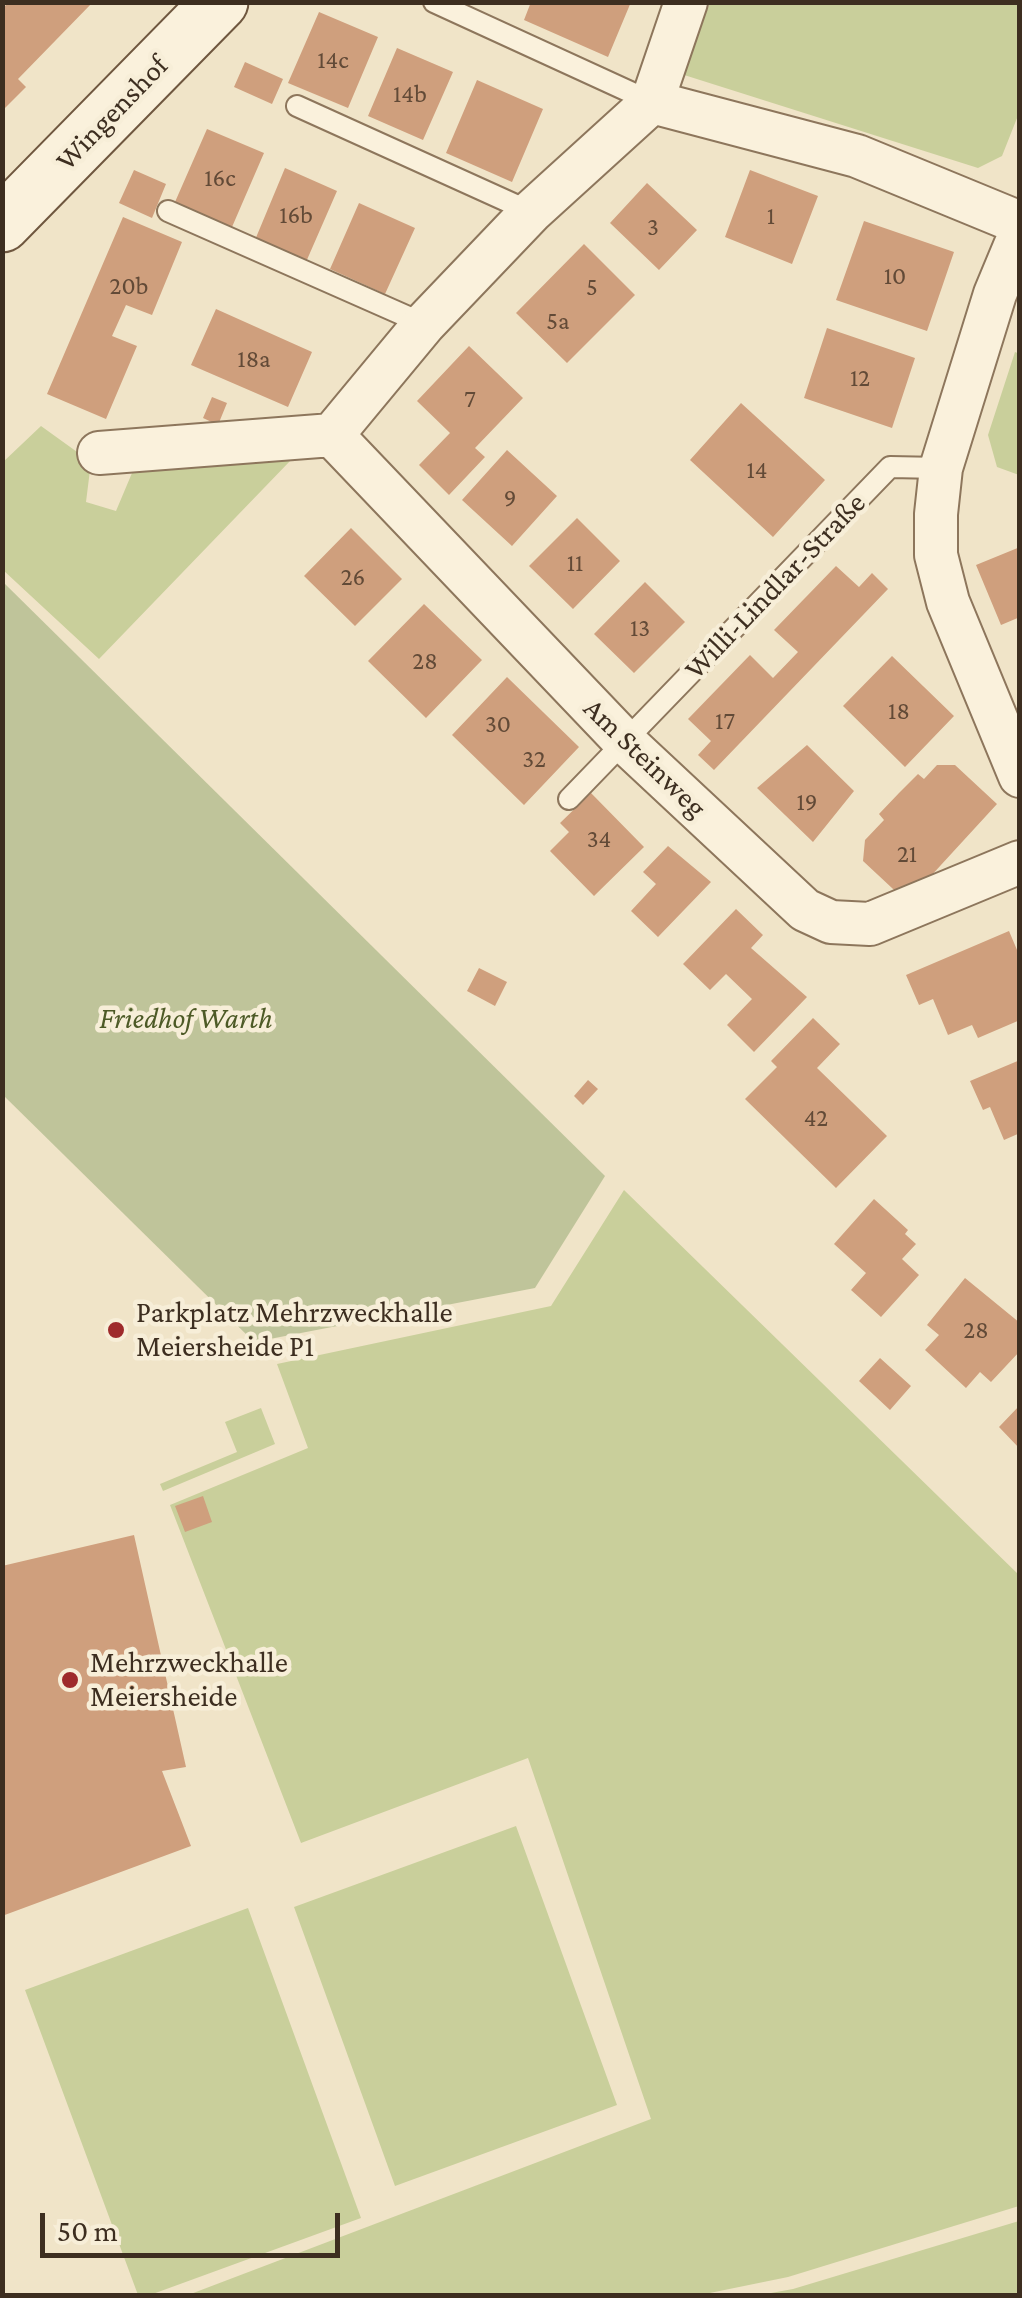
<!DOCTYPE html>
<meta charset="utf-8">
<style>
body{margin:0}
#map{position:relative;width:1022px;height:2298px;overflow:hidden;background:#f0e4c8;font-family:"Crimson Pro",serif}
canvas{display:block}
.frame{position:absolute;inset:0;border:5px solid #3d2e20;pointer-events:none}
.scale{position:absolute;left:40px;top:2213px;width:300px;height:45px;box-sizing:border-box;border:5px solid #3d2e20;border-top:0;padding-left:12px;font-size:30px;line-height:35px;white-space:nowrap;color:#3d2e20;-webkit-text-stroke:8px #f7eed8;paint-order:stroke}
</style>
<div id="map">
<canvas width="1022" height="2298"></canvas>
<div class="frame"></div>
<div class="scale">50 m</div>
</div>
<script>
const ctx = document.querySelector('canvas').getContext('2d');
ctx.lineJoin = 'round';
function fillPath(path, color) {
  ctx.fillStyle = color;
  ctx.fill(path, 'evenodd');
}
function poly(rows) {
  const path = new Path2D();
  for (const r of rows) {
    path.moveTo(r[0], r[1]);
    for (let i = 2; i < r.length; i += 2) path.lineTo(r[i], r[i + 1]);
  }
  return path;
}
function strokePath(path, color, width, dash) {
  ctx.strokeStyle = color;
  ctx.lineWidth = width;
  ctx.lineCap = dash ? 'butt' : 'round';
  ctx.setLineDash(dash || []);
  ctx.stroke(path);
}
function drawText(font, color, halo, rows, align = 'center') {
  ctx.font = font + ' "Crimson Pro",serif';
  ctx.lineWidth = 9;
  ctx.setLineDash([]);
  ctx.textBaseline = 'middle';
  ctx.strokeStyle = halo;
  ctx.fillStyle = color;
  for (const [text, x, y, turn = 0] of rows) {
    ctx.save();
    ctx.translate(x, y);
    ctx.rotate((+turn || 0) * Math.PI / 180);
    ctx.textAlign = isNaN(turn) ? turn : align;
    if (halo) ctx.strokeText(text, 0, 0);
    ctx.fillText(text, 0, 0);
    ctx.restore();
  }
}
const green = poly([
 [710,3,1019,3,1019,113,1002,156,978,168,681,74],
 [1015,352,1020,354,1019,475,997,467,988,435],
 [41,426,91,462,86,502,116,511,132,473,259,458,291,460,99,659,3,570,2,463],
 [624,1190,1019,1575,1019,2206,788,2277,700,2295,188,2295,651,2119,528,1758,301,1843,170,1505,308,1448,277,1364,551,1306],
 [261,1408,275,1444,163,1491,160,1484,237,1452,225,1422],
 [516,1826,617,2105,395,2186,294,1907],
 [248,1908,361,2218,150,2295,138,2295,25,1990],
 [1019,2221,1019,2295,760,2295,793,2289]
]);
const cemetery = poly([
 [2,581,605,1176,535,1288,254,1342,3,1095]
]);
const building = poly([
 [9,2,93,2,18,79,26,87,2,111,2,9],
 [531,2,631,2,608,57,524,20],
 [319,12,378,37,348,108,288,83],
 [397,48,453,72,423,140,368,116],
 [245,62,283,79,272,104,234,87],
 [477,80,543,109,512,182,446,153],
 [207,129,264,153,232,227,175,202],
 [285,168,337,191,306,262,255,240],
 [134,170,166,184,152,218,119,203],
 [750,170,818,196,792,264,725,237],
 [647,183,697,230,659,270,610,223],
 [359,203,415,228,385,294,330,269],
 [123,217,182,242,152,315,126,305,112,336,137,346,106,419,47,394],
 [864,221,954,252,927,331,836,300],
 [584,244,635,295,567,363,516,313],
 [216,309,312,352,288,407,191,365],
 [827,328,915,358,892,428,804,398],
 [469,346,523,398,475,448,485,457,449,495,419,465,450,433,417,401],
 [212,397,227,403,218,425,203,418],
 [741,403,825,480,773,537,690,460],
 [507,450,557,496,512,546,462,500],
 [577,518,620,561,573,609,529,566],
 [351,528,402,579,355,626,304,576],
 [1020,547,1020,617,1001,625,976,565],
 [836,566,859,587,872,573,888,589,714,770,698,755,711,741,688,719,750,655,773,678,798,652,774,630],
 [645,582,685,622,634,673,594,634],
 [424,604,482,660,426,718,368,661],
 [892,656,954,716,905,767,843,706],
 [507,677,579,747,524,805,452,735],
 [807,745,854,791,813,842,757,788],
 [937,765,955,765,997,804,907,902,863,861,865,840,884,820,879,814,899,793,918,774,924,779],
 [591,793,644,847,594,896,550,851,569,832,560,823],
 [668,846,711,882,658,937,631,911,656,884,643,872],
 [736,909,763,935,751,948,807,997,754,1052,727,1025,752,999,726,974,710,990,683,964],
 [1009,931,1020,957,1020,1020,978,1038,972,1025,948,1035,933,999,919,1005,906,975],
 [479,968,507,982,495,1006,467,991],
 [813,1018,840,1044,817,1068,887,1136,836,1188,745,1099,777,1067,771,1061],
 [1020,1060,1020,1133,1004,1140,990,1107,983,1110,970,1081],
 [588,1080,598,1089,583,1105,574,1096],
 [874,1199,908,1230,905,1234,916,1244,902,1259,919,1275,881,1317,851,1290,866,1273,834,1244],
 [965,1278,1020,1323,1020,1351,991,1382,980,1372,966,1388,925,1350,939,1335,927,1325],
 [880,1358,911,1386,890,1410,859,1381],
 [1020,1405,1020,1449,999,1427],
 [203,1496,212,1522,185,1532,175,1506],
 [134,1535,186,1767,162,1771,191,1846,2,1916,2,1566]
]);
const lane = poly([
 [434,2,652,102],
 [297,106,531,212],
 [168,211,424,324],
 [569,799,890,467,941,468]
]);
const street = poly([
 [652,102,686,2],
 [1020,223,857,156,652,102,531,212,424,324,332,435,625,742,805,910,831,922,870,924,1020,862],
 [1020,234,995,294,941,468,936,514,936,555,948,602,1020,776],
 [99,453,332,435]
]);
const secondary = poly([
 [2,224,220,2]
]);
const markers = [
 [116,1330,10,"#9e2a2b"],
 [70,1680,10,"#9e2a2b"]
];
const numberNames = [
 ["14c",333,60],
 ["14b",410,94],
 ["16c",220,178],
 ["16b",296,215],
 ["1",771,216],
 ["3",653,227],
 ["10",895,276],
 ["20b",129,286],
 ["5",592,287],
 ["5a",558,321],
 ["18a",254,359],
 ["12",860,378],
 ["7",470,399],
 ["14",757,470],
 ["9",510,498],
 ["11",575,563],
 ["26",353,577],
 ["13",640,628],
 ["28",425,661],
 ["18",899,711],
 ["17",725,721],
 ["30",498,724],
 ["32",534,759],
 ["19",807,802],
 ["34",599,839],
 ["21",907,854],
 ["42",816,1118],
 ["28",976,1330]
];
const streetNames = [
 ["Wingenshof",112,113,-46],
 ["Willi-Lindlar-Straße",775,586,-46],
 ["Am Steinweg",645,758,44]
];
const parkNames = [
 ["Friedhof Warth",186,1019]
];
const poiNames = [
 ["Parkplatz Mehrzweckhalle",136,1313],
 ["Meiersheide P1",136,1347],
 ["Mehrzweckhalle",90,1663],
 ["Meiersheide",90,1697]
];
fillPath(green, '#c9cf9b');
fillPath(cemetery, '#bfc49a');
fillPath(building, '#cf9f7d');
strokePath(lane, '#8d765c', 24);
strokePath(street, '#8d765c', 46);
strokePath(secondary, '#6f573f', 59);
strokePath(lane, '#faf1dc', 20);
strokePath(street, '#faf1dc', 42);
strokePath(secondary, '#faf1dc', 55);
for (const [x, y, r, color] of markers) {
  const dot = new Path2D();
  dot.arc(x, y, r, 0, 2 * Math.PI);
  ctx.fillStyle = color;
  ctx.fill(dot);
  strokePath(dot, '#f7eed8', 4);
}
drawText('25px', '#624a37', null, numberNames);
drawText('30px', '#3d2e20', '#f7eed8', streetNames);
drawText('italic 30px', '#4d5a26', '#f7eed8', parkNames);
drawText('30px', '#3d2e20', '#f7eed8', poiNames, 'left');
</script>
